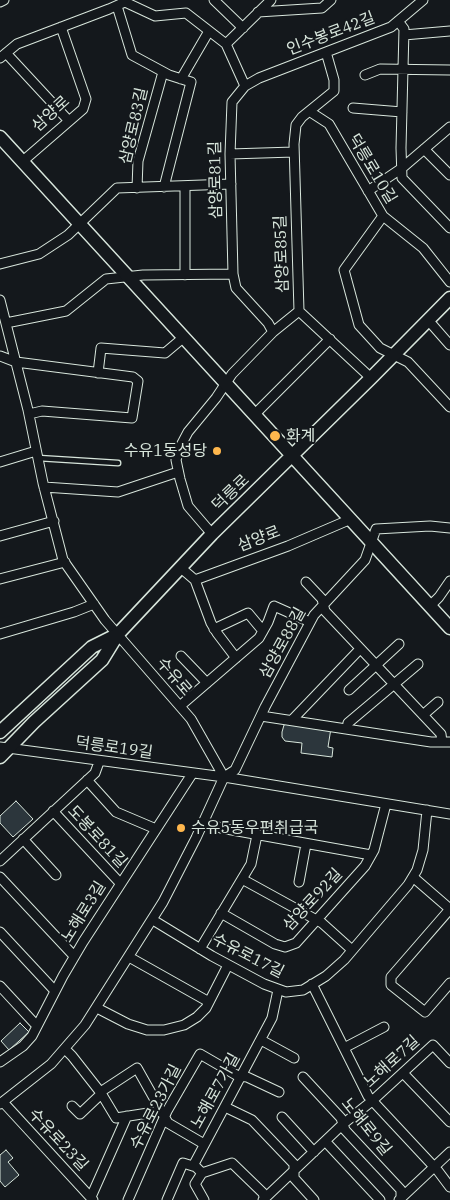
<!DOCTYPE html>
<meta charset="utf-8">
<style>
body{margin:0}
canvas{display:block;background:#14181c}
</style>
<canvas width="450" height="1200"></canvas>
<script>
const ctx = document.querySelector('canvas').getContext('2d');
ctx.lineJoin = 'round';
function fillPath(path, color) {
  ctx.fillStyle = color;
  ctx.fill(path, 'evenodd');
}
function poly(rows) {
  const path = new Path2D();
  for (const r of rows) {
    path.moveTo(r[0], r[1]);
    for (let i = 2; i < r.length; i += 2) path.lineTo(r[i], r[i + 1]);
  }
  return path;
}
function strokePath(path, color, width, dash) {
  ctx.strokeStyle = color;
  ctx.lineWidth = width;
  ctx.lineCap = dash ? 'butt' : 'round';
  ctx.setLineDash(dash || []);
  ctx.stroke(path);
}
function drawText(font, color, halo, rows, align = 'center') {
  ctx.font = font + ' "IBM Plex Serif","Noto Sans KR",serif';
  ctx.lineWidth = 4;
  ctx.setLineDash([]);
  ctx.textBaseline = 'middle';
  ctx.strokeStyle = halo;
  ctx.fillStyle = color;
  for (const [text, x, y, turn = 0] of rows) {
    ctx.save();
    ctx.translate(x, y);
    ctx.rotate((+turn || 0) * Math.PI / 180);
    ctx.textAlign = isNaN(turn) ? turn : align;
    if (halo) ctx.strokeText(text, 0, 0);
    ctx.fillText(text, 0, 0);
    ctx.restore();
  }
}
const building = poly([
 [290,722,331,728,328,747,333,748,332,757,301,753,302,743,285,741,282,737,282,732,284,725,290,722],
 [16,801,33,819,13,837,0,823,0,816,16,801],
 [20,1023,29,1032,9,1050,1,1041,20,1023],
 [6,1150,13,1158,8,1162,19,1175,5,1187,0,1181,0,1155,6,1150]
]);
const service = poly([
 [38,458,118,463]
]);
const minor = poly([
 [214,0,243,28],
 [0,2,4,0],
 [117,6,132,55,169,75,191,82,164,187],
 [258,12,322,8,331,0],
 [398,21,404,29,401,148,402,178,450,228],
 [404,35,450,31],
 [226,44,271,0],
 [6,53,69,121],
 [0,58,17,44,109,9,125,2,155,16,186,13,226,44,245,86],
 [365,75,380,69,450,70],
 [181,79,209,31],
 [353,108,402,112],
 [312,113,329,124,383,216,423,248,450,282],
 [424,149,450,175],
 [230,154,294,152],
 [23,161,83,109,86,99,61,27],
 [137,188,138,161,163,72],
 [368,191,402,168,450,127],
 [383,216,344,270,359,325,380,348,408,362,450,407],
 [0,264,39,254,68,235,117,188,231,184],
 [185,275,185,186],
 [0,300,28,410,43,483,63,560,105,620,191,719,224,777],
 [299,311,294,144,296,125,302,117,334,91,334,80,326,52],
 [299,311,371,378],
 [428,320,450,345],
 [6,323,66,311,106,279,143,275,233,274],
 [273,332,268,323,236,288,233,274,230,154,232,102,245,86,259,78,391,27,423,0],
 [0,356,16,362,133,377,138,381,132,418,42,411,29,414],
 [98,373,101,348,165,353,184,337],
 [254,415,330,339],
 [0,462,36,451],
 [44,487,118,492,178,472],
 [212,534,188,506,180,479,176,460,179,449,188,432,216,398,232,374,273,332,299,311],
 [0,536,54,521],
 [181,568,195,580,288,546,351,519],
 [0,579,65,562],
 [195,580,211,623,217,633,236,658],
 [306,582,322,599,325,611,441,734,442,742],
 [430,606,439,597,450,581],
 [214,629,248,613,263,631],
 [0,634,74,612,94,604],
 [181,656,207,683],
 [349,690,399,644],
 [180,706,259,638,268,622,274,606,310,622],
 [423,715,438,702],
 [261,716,431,742,450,742],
 [292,720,360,649],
 [347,729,348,723,418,664],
 [0,747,224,777,450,814],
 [224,777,235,770,265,707,314,615,365,560,376,529,430,526,450,528],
 [87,780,116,812,156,829],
 [53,811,120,883],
 [204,822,221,828,371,855],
 [23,839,56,875],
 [0,861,95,773,99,762],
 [0,877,74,956],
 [413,877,450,909],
 [242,879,322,923,352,950],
 [299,882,306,844],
 [450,909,391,977,391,985,425,1012,450,983],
 [221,913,275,944,285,947,296,943,365,866,374,850,386,804],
 [153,920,212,956,264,984,286,992,303,990,326,976,344,960,408,885,417,870,423,850,427,810],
 [0,932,55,991],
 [200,949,251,864,257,835],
 [129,957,209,1002],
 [312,984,368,1096,438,1171,450,1187],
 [0,986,37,1026],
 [97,1008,128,1024,147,1030,164,1030,184,1025,197,1017,206,1008,228,965],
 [261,1040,294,1058],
 [344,1048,384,1027],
 [65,1049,72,1056,101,1093,116,1118,161,1111],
 [0,1062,23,1046,32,1036,63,976,83,942,192,774],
 [403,1073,450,1122],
 [303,1077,341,1118,345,1130,401,1190,401,1200],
 [3,1102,93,1200],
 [0,1104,51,1064,85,1025,163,902,196,838,224,777],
 [72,1106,80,1114,99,1096,102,1091,137,1068,168,1123,204,1144],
 [225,1107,252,1120,294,1164,294,1178,314,1200],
 [282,1117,314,1152],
 [325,1141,380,1200],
 [193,1166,272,1018,278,990],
 [202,1173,232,1163,263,1193,265,1200],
 [91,1197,127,1116],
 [128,1200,167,1111,200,1054,238,1076,247,1077,279,1092],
 [167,1200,183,1163,196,1167,202,1173,195,1184,204,1200],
 [263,1200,343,1124,372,1101,433,1045,450,1063],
 [399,1200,450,1152]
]);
const secondary = poly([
 [0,137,450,628],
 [0,732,92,647,118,634],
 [0,757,34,722,102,660,118,634,212,534,371,378,450,298]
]);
const markers = [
 [275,436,6,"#ffb74d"],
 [217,451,5,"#ffb74d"],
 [181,828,5,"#ffb74d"]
];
const streetNames = [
 ["인수봉로42길",331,34,-21],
 ["삼양로",51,114,-42],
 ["삼양로83길",134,126,-77],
 ["덕릉로10길",372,169,59],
 ["삼양로81길",216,180,-91],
 ["삼양로85길",282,254,-92],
 ["덕릉로",231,493,-44],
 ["삼양로",259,539,-21],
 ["삼양로88길",283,643,-61],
 ["수유로",174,677,49],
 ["덕릉로19길",114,748,8],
 ["도봉로81길",97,837,47],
 ["삼양로92길",313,900,-47],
 ["노해로3길",84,912,-58],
 ["수유로17길",248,956,27],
 ["노해로7길",392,1062,-42],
 ["노해로7가길",216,1091,-61],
 ["수유로23가길",156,1107,-63],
 ["노해로9길",366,1127,51],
 ["수유로23길",58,1140,47]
];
const poiNames = [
 ["화계",286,436],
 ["수유1동성당",207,451,"right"],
 ["수유5동우편취급국",191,828]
];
fillPath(building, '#2c363c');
strokePath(building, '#d8e6dc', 1);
strokePath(service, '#d8e6dc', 7);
strokePath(minor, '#d8e6dc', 11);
strokePath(secondary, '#d8e6dc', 15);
strokePath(service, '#14181c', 4.5);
strokePath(minor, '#14181c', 9);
strokePath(secondary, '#14181c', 12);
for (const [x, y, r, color] of markers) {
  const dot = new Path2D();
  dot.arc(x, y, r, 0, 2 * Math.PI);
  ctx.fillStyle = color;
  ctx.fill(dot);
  strokePath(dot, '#14181c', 2);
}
drawText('16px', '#d8e6dc', '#14181c', streetNames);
drawText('16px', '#d8e6dc', '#14181c', poiNames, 'left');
</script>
